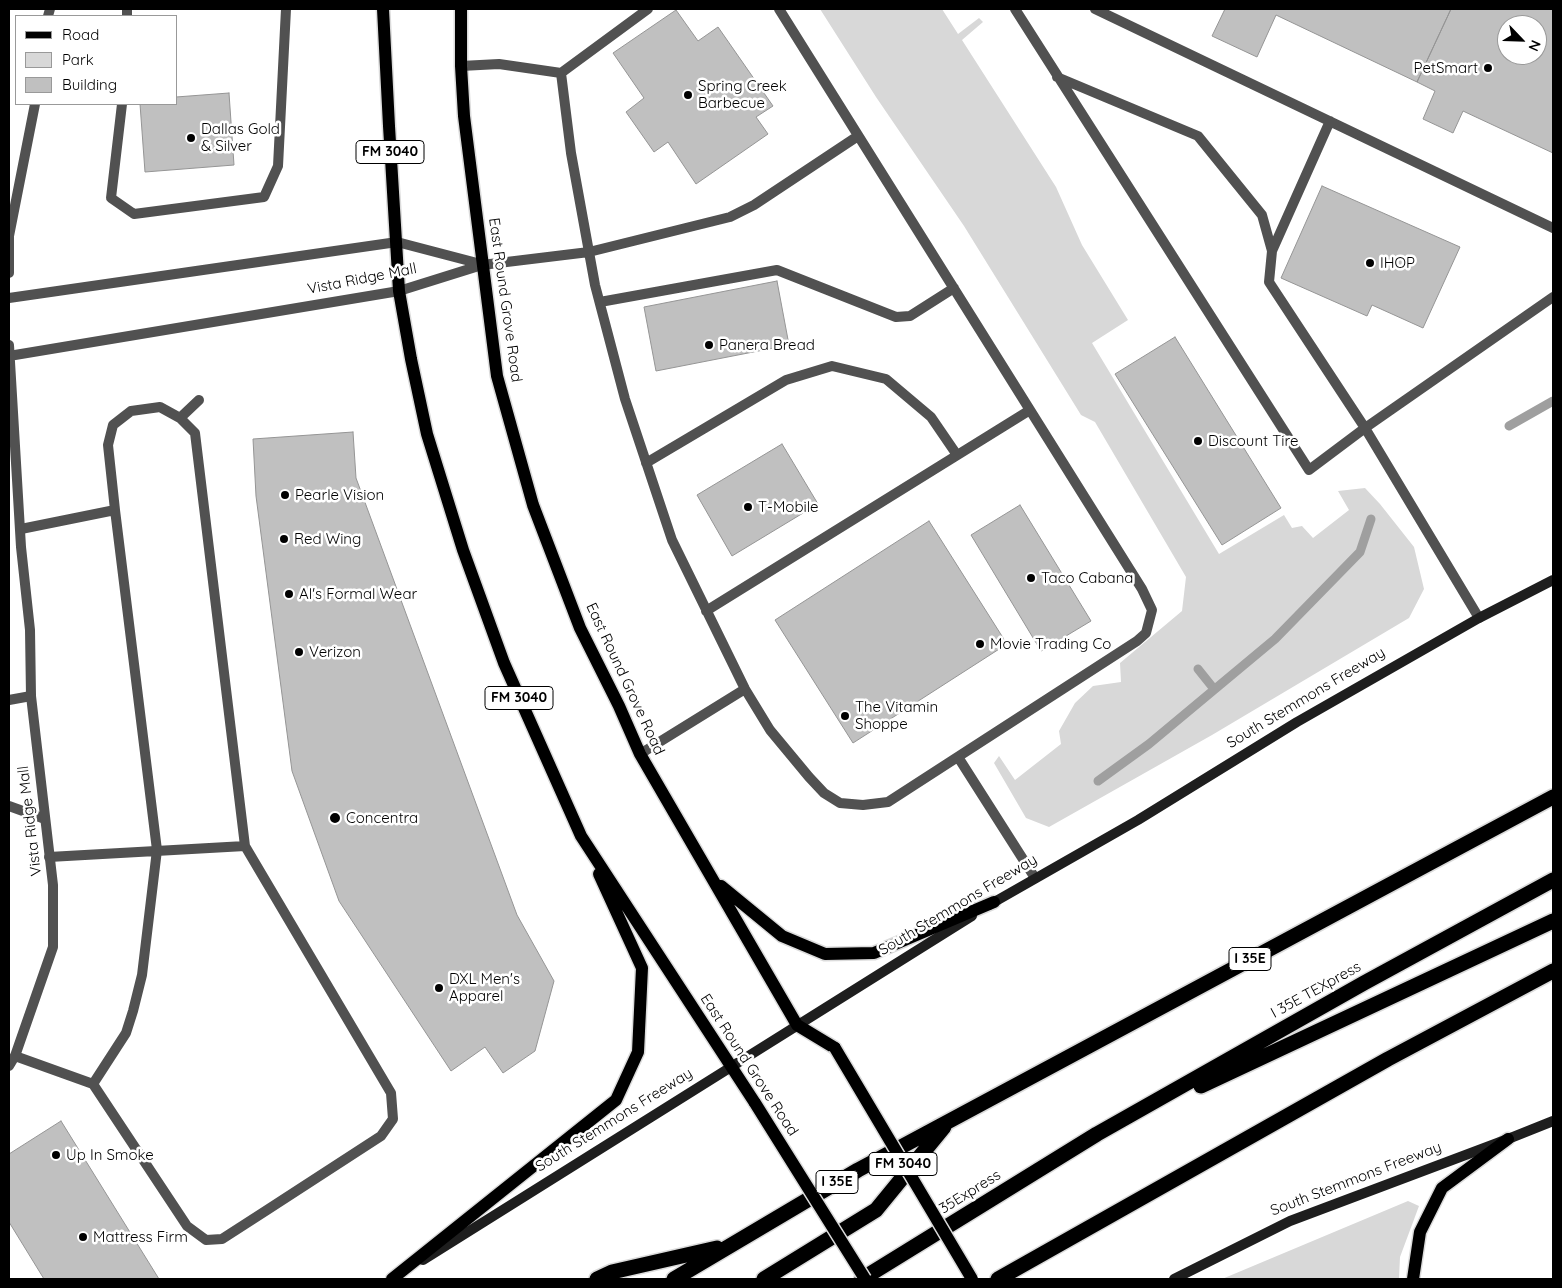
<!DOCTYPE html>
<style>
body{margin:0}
#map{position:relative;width:1562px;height:1288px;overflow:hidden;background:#fff;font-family:Quicksand,sans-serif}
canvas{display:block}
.frame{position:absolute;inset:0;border:10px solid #000;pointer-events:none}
.legend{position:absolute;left:15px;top:15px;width:162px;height:90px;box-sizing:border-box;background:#fff;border:1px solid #999;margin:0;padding:6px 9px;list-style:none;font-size:15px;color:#000}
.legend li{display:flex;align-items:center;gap:10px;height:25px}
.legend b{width:25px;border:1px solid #999}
.north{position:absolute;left:1497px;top:15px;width:50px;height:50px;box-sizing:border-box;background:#fff;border:1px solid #999;border-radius:50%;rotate:114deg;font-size:14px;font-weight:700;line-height:20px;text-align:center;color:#000}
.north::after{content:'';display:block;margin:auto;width:18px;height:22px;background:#000;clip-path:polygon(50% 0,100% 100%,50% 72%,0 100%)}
</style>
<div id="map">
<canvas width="1562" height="1288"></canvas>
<div class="frame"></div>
<ul class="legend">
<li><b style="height:6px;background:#000"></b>Road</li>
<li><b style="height:14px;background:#d8d8d8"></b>Park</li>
<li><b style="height:14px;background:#c0c0c0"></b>Building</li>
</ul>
<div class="north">N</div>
</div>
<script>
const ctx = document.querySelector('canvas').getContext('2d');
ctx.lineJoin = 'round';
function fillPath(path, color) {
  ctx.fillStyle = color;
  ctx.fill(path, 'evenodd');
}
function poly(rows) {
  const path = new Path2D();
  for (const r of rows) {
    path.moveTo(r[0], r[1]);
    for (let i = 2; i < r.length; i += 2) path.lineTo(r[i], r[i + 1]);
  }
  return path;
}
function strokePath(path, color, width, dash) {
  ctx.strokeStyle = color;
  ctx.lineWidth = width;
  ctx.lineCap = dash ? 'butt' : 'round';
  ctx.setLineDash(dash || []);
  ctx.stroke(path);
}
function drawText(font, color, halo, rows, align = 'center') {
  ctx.font = font + ' Quicksand,sans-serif';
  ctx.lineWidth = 5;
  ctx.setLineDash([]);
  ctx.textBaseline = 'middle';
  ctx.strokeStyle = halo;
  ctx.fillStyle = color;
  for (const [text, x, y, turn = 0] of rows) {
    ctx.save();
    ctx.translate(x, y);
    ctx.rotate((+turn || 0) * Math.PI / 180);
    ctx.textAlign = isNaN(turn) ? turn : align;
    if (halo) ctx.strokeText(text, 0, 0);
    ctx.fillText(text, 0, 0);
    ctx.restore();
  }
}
const green = poly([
 [820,9,942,9,958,34,979,18,983,22,962,40,1056,187,1082,245,1128,320,1092,343,1219,554,1284,515,1292,528,1302,526,1313,538,1349,510,1338,491,1365,488,1380,504,1414,547,1424,589,1409,618,1212,735,1049,827,1026,818,994,763,999,756,1015,780,1061,744,1059,731,1075,703,1093,686,1121,682,1120,663,1182,611,1186,577,1095,422,1081,415,964,226,876,97],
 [1408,1201,1419,1206,1400,1257,1399,1279,1222,1279]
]);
const stream = poly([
 [1509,426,1553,401],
 [1198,669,1214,689],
 [1098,781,1149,744,1275,639,1360,552,1371,519]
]);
const building = poly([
 [1225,9,1451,9,1417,82,1276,15,1257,57,1212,36,1225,9],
 [1451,9,1553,9,1553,153,1463,111,1453,133,1423,119,1435,91,1417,82,1451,9],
 [1507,25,1537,25,1537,55,1507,55,1507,25],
 [676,10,698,41,718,27,773,106,756,117,768,134,696,184,668,142,654,152,626,112,644,98,613,53,676,10],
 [229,93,234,165,145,172,140,104,176,104,176,97,229,93],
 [1322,186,1460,247,1423,328,1372,305,1367,316,1281,278,1322,186],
 [777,281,789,345,656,371,644,307,777,281],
 [1175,337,1281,508,1222,545,1115,374,1175,337],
 [353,432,356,478,517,915,554,981,535,1051,503,1073,485,1047,451,1071,339,901,292,771,256,496,253,439,353,432],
 [782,444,818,504,732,556,697,495,782,444],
 [1020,505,1091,621,1041,651,971,535,1020,505],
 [929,521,1007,644,853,743,775,620,929,521],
 [61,1121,159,1279,44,1279,9,1222,9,1154,61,1121]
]);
const service = poly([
 [1015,9,1309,470,1365,428,1269,282,1272,251,1330,121],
 [1095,9,1553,228],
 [127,16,127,9],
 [461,66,499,64,561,73,571,153,595,285,625,399,672,540,745,689,770,730,809,777,824,793,840,803,863,805,888,802,1137,641,1146,633,1152,610,1142,589,779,9],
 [561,73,648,9],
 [1057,77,1198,136,1262,215,1272,251],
 [122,104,111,198,134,214,264,197,278,166,286,9],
 [482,265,589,252,730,217,754,205,858,136],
 [600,302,777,270,896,317,910,316,954,288],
 [180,418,199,400],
 [646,463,786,380,832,366,886,379,931,417,957,455],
 [706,611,1030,410],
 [1479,618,1365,428,1553,297],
 [9,700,31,696],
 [640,754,745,689],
 [958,757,1035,878],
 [9,806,45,819],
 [49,857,245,846],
 [15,1056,93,1084,187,1226,206,1240,222,1239,267,1210,381,1136,393,1119,391,1093,245,846,195,433,180,418,160,407,131,411,113,425,108,445,115,510,21,529],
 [93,1084,126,1033,133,1011,142,975,157,850,115,510]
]);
const minor = poly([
 [48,16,50,9],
 [9,273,9,236,35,104],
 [9,298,397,242,481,264],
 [9,345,21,547,30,630,31,696,53,885,53,947,15,1056,9,1066],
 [9,356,399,291,482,265]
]);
const secondary = poly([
 [989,905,1138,820,1297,722,1479,618,1553,580],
 [423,1260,972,916],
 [1174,1279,1290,1221,1508,1139,1553,1121]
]);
const primary = poly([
 [383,9,389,126,399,291,411,359,427,434,463,550,504,663,581,836,755,1103],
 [461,9,461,66,464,116,497,376,533,505,580,628,619,706,640,754,797,1025,835,1048],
 [721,886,782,936,825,954,874,953,994,902],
 [392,1279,616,1100,638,1052,642,968,599,874],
 [1413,1279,1420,1232,1442,1188,1508,1139]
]);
const motorway = poly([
 [1201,1086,1553,921],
 [597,1279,612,1272,717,1248],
 [674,1279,858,1170,1553,797],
 [764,1279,876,1210,944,1127],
 [862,1279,1097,1134,1364,983,1553,880],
 [998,1279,1388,1059,1553,971]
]);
const primaryBridge = poly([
 [835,1048,972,1279],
 [755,1103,865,1279]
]);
const markers = [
 [1488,68,5,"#000"],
 [688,95,5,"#000"],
 [191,138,5,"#000"],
 [1370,263,5,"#000"],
 [709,345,5,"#000"],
 [1198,441,5,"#000"],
 [285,495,5,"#000"],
 [748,507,5,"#000"],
 [284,539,5,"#000"],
 [1031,578,5,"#000"],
 [289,594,5,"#000"],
 [980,644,5,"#000"],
 [299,652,5,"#000"],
 [845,716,5,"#000"],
 [335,818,6,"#000"],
 [439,988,5,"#000"],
 [56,1155,5,"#000"],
 [83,1237,5,"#000"]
];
const shields = [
 [390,152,68],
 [519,698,68],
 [1250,959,42],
 [903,1164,68],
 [837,1182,42]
];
const shieldNames = [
 ["FM 3040",390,152],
 ["FM 3040",519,698],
 ["I 35E",1250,959],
 ["FM 3040",903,1164],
 ["I 35E",837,1182]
];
const poiNames = [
 ["PetSmart",1478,68,"right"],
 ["Spring Creek",698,86],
 ["Barbecue",698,103],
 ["Dallas Gold",201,129],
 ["& Silver",201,146],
 ["IHOP",1380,263],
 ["Panera Bread",719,345],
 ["Discount Tire",1208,441],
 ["Pearle Vision",295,495],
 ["T-Mobile",758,507],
 ["Red Wing",294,539],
 ["Taco Cabana",1041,578],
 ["Al's Formal Wear",299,594],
 ["Movie Trading Co",990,644],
 ["Verizon",309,652],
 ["The Vitamin",855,707],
 ["Shoppe",855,724],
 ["Concentra",346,818],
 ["DXL Men's",449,979],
 ["Apparel",449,996],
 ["Up In Smoke",66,1155],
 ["Mattress Firm",93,1237]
];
const streetNames = [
 ["Vista Ridge Mall",362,279,-11],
 ["East Round Grove Road",505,300,82],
 ["East Round Grove Road",625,679,65],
 ["South Stemmons Freeway",1306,698,-31],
 ["Vista Ridge Mall",30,821,-97],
 ["South Stemmons Freeway",958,905,-31],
 ["I 35E TEXpress",1316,990,-29],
 ["East Round Grove Road",749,1065,57],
 ["South Stemmons Freeway",614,1120,-32],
 ["South Stemmons Freeway",1356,1179,-21],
 ["35Express",970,1192,-32]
];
fillPath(green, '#d8d8d8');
strokePath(stream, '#9f9f9f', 9);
fillPath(building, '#c0c0c0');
strokePath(building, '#959595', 1);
strokePath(primary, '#dbdbdb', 15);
strokePath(motorway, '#dbdbdb', 18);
strokePath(service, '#515151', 10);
strokePath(minor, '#515151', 10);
strokePath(secondary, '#1e1e1e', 10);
strokePath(primary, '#000', 12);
strokePath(motorway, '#000', 15);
strokePath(primaryBridge, '#dbdbdb', 15, []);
strokePath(primaryBridge, '#000', 12);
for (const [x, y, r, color] of markers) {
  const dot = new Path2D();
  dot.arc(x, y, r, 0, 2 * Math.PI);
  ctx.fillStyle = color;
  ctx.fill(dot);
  strokePath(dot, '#fff', 2);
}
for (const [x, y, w] of shields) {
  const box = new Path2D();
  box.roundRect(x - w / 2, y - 11.5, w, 23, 4);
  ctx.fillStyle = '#fff';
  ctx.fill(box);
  strokePath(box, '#000', 1);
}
drawText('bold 14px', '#000', null, shieldNames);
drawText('15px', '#000', '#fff', poiNames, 'left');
drawText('15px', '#000', '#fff', streetNames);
</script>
